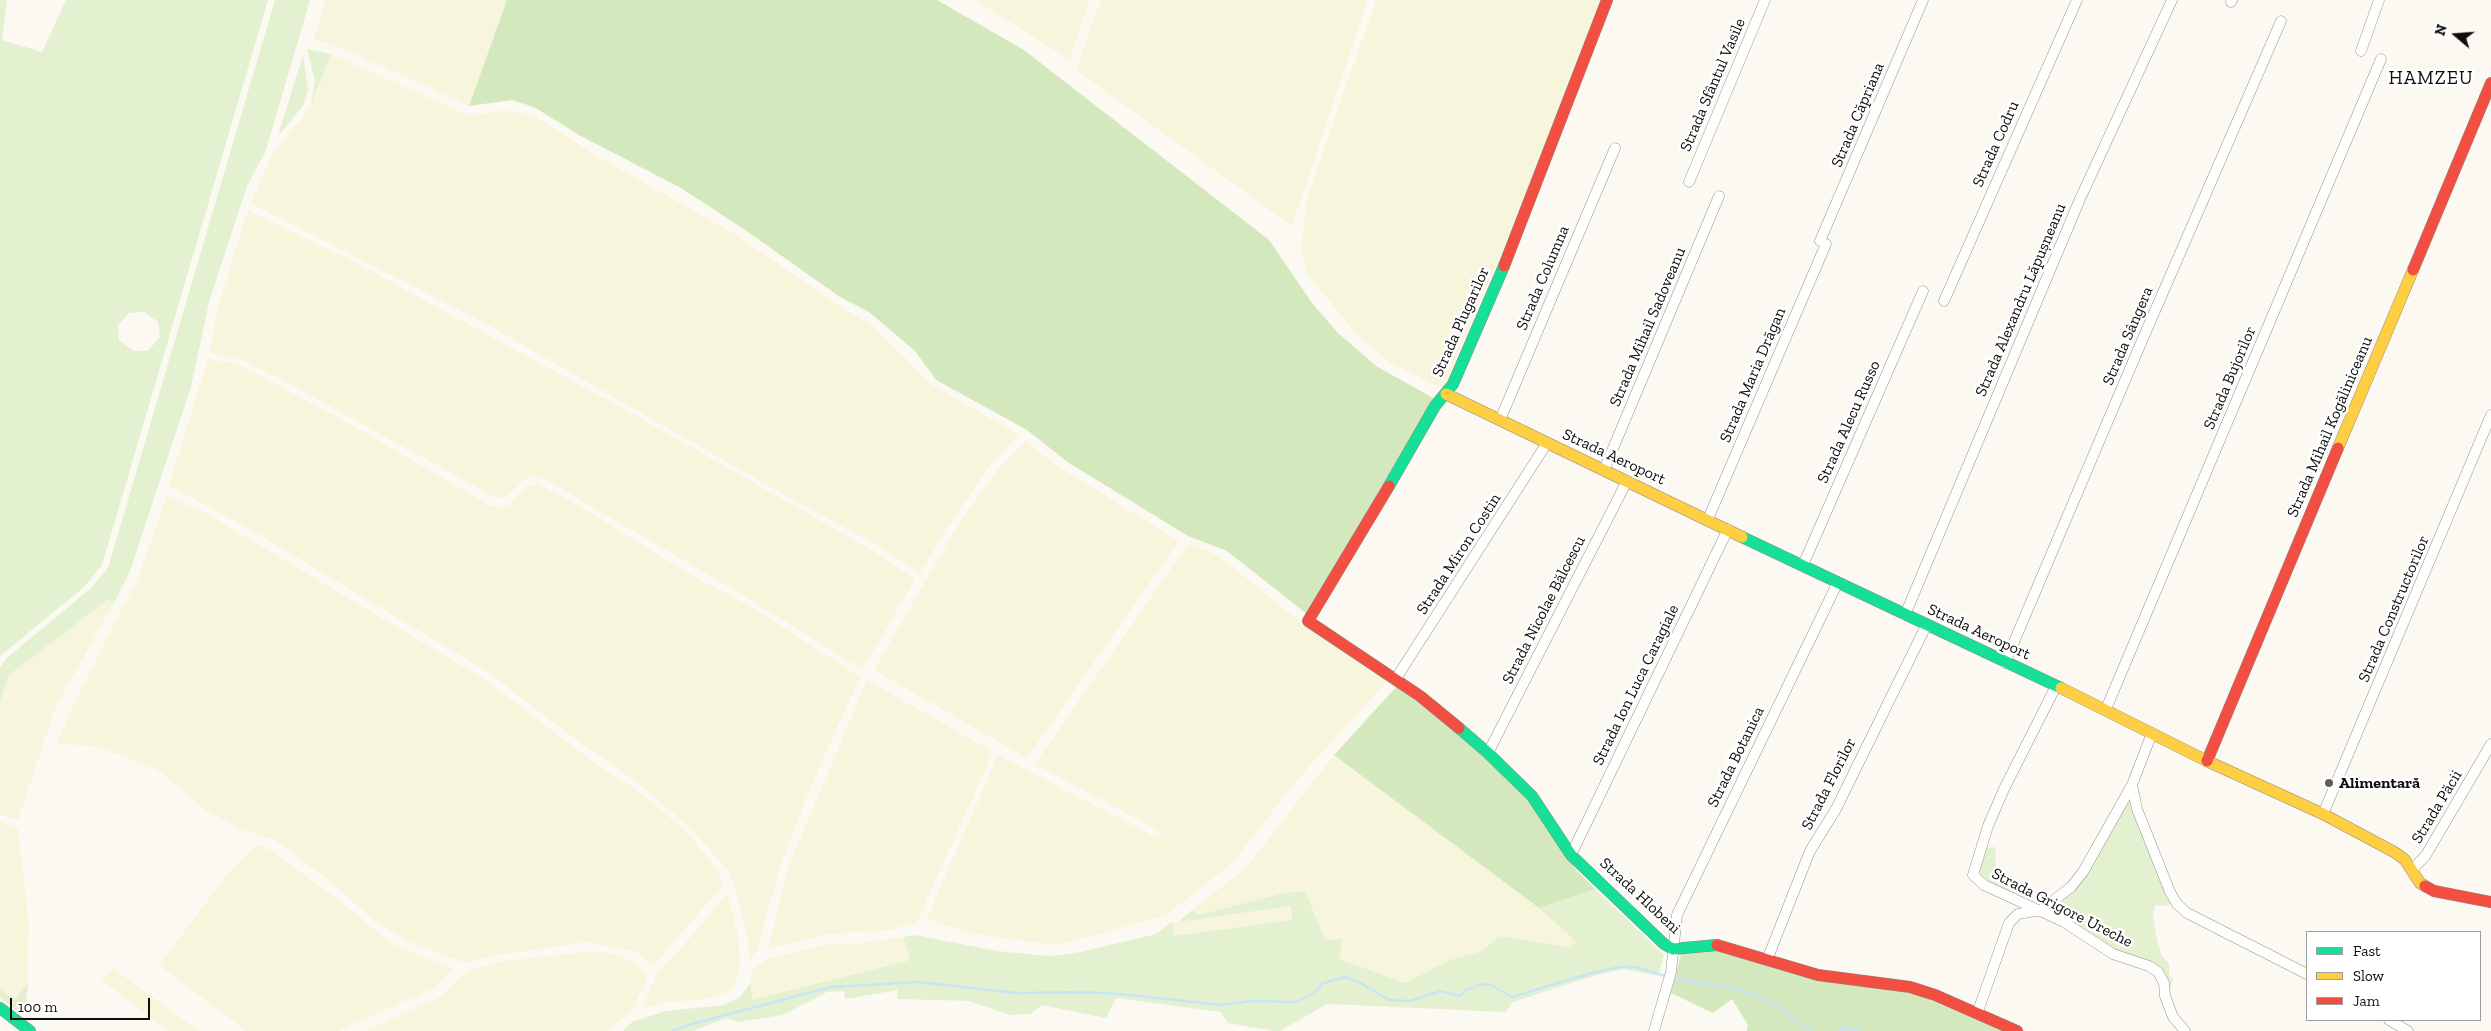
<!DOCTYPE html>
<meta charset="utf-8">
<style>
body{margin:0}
#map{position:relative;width:2491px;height:1031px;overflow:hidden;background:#fbf9f1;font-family:"Zilla Slab",serif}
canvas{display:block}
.legend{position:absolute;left:2306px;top:931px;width:175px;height:90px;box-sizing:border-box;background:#fff;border:1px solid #9e9e9e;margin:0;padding:6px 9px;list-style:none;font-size:15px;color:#0d0d0d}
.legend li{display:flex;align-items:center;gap:10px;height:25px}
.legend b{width:25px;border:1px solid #9e9e9e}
.north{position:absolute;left:2431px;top:10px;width:50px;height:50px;-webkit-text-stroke:4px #fff;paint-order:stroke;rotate:288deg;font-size:14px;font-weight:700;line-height:20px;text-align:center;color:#0d0d0d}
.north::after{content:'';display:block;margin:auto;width:18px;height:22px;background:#0d0d0d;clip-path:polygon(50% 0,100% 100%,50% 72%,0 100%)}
.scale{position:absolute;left:10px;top:998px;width:140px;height:22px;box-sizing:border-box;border:2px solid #0d0d0d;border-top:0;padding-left:6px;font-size:15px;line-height:18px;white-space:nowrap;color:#0d0d0d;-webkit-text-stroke:4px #fff;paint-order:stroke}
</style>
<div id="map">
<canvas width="2491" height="1031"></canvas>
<ul class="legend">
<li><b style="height:6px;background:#16e098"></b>Fast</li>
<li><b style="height:6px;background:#ffcf43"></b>Slow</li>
<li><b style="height:6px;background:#f24e42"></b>Jam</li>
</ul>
<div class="north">N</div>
<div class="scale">100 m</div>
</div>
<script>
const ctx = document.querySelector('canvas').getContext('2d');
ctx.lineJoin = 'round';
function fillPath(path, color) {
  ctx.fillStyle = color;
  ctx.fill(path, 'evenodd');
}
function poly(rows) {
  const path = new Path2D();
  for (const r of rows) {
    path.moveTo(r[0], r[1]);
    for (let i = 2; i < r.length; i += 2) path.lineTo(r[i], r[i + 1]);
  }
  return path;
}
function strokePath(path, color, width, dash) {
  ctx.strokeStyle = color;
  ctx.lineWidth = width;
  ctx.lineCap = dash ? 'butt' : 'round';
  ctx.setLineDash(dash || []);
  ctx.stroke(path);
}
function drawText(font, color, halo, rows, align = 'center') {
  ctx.font = font + ' "Zilla Slab",serif';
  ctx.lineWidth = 5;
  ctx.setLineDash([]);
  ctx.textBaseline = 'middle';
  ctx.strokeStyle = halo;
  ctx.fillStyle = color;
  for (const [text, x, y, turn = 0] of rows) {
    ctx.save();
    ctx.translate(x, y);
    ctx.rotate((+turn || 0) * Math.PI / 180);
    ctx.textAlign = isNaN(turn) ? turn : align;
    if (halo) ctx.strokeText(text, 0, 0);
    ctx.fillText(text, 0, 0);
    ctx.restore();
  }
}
const farmland = poly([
 [325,0,507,0,469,106,349,51,314,39],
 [975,0,1089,0,1070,60],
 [1101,0,1368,0,1292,226,1076,70],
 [1376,0,1602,0,1540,162,1443,389,1389,362,1357,335,1306,272,1301,247,1307,199],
 [331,54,470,116,505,110,529,116,544,122,602,159,733,233,839,306,867,322,909,361,929,383,1019,435,991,464,945,531,920,573,874,543,801,504,481,321,251,203,272,154,304,116,311,104],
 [248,210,356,263,638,417,873,551,915,579,864,668,850,662,753,601,545,479,535,475,526,478,510,494,501,498,493,496,290,384,244,361,209,352,221,296],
 [208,359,232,363,254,373,339,418,491,506,502,508,511,503,528,487,537,484,571,501,693,576,753,608,860,677,811,786,780,867,757,950,750,960,746,929,730,873,691,828,637,782,578,741,488,672,246,527,169,485],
 [1026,441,1054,464,1179,541,1027,758,874,670,961,520,999,468],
 [167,496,207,514,484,679,600,767,634,788,687,832,717,870,723,885,653,966,636,952,587,942,498,955,465,963,410,942,374,921,333,883,276,841,238,827,205,810,159,771,137,761,97,747,57,743,76,699,138,578],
 [1188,544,1211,552,1228,563,1301,623,1387,681,1296,781,1233,862,1165,916,1056,945,974,934,927,919,998,755,1157,838,1161,832,1035,764],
 [109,599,114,603,56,706,18,820,0,814,0,702,9,675],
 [867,680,993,752,917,922,890,930,828,934,769,948,786,872],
 [1334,755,1539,908,1578,942,1567,947,1499,936,1482,951,1450,960,1405,983,1339,959,1325,940,1280,894,1199,915,1192,910,1245,869],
 [0,821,18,829,29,924,28,983,13,1000,0,989],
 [258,845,269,849,341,902,392,944,453,969,435,987,339,1031,246,1031,159,965,233,867],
 [727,893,738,935,740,958,738,975,731,991,701,1000,663,1002,641,1010,658,972,700,927],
 [1291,906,1293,920,1174,936,1172,922],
 [903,937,911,960,752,1000,751,973,756,967,769,958,829,944,855,944],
 [592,951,618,955,638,965,648,977,632,1010,613,1026,610,1031,365,1031,440,997,467,971,506,961],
 [114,969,199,1031,167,1031,101,979]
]);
const green = poly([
 [0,0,7,0,2,40,42,52,66,0,268,0,102,565,84,587,0,656],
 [144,312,158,322,160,337,148,351,134,351,119,340,118,325,129,313],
 [275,0,310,0,266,150,247,186,209,302,191,387,130,571,114,603,109,599,9,675,0,702,0,667,7,658,90,589,108,568],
 [307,49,331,54,311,104,315,81],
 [303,55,308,90,303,106,278,136],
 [2130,795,2170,896,2169,906,2155,905,2153,916,2157,940,2162,956,2169,964,2169,976,2173,978,2169,992,2164,972,2112,950,2058,915,2055,909,2056,904],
 [1995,847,1996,867,2012,889,2015,893,2013,895,1984,881,1980,872,1979,860,1983,848],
 [1595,889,1664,955,1658,976,1624,969,1597,975,1513,1002,1505,1012,1327,1004,1280,1031,1274,1031,1228,1023,1221,1012,1116,998,1106,1018,1042,1005,1030,1014,1010,1015,969,1001,897,999,898,990,845,999,844,991,827,992,783,1015,737,1022,727,1018,693,1031,623,1031,632,1022,666,1011,725,1005,740,997,751,982,752,1000,910,960,903,937,915,935,997,951,1049,956,1076,953,1156,934,1172,922,1174,936,1292,920,1291,906,1178,922,1192,910,1199,915,1280,894,1305,891,1325,940,1342,939,1339,959,1405,983,1450,960,1482,951,1499,936,1567,947,1577,942,1539,908],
 [28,983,26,1009,21,1013,0,998,0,989,14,1000]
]);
const forest = poly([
 [507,0,937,0,1024,50,1269,240,1312,303,1337,332,1376,366,1437,400,1307,614,1227,551,1188,536,1069,463,1027,430,936,380,915,351,869,312,840,297,745,230,681,188,579,135,534,107,512,100,469,106],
 [1397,686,1484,753,1531,799,1575,869,1595,889,1539,908,1334,755],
 [1708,949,1916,994,2003,1031,1747,1031,1748,1025,1732,999,1713,1013,1671,993,1681,954]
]);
const stream = poly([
 [1673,978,1738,989,1771,1002,1810,1031],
 [673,1031,688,1025,831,987,919,982,1016,993,1087,992,1120,994,1221,1005,1250,1001,1296,1002,1314,993,1323,983,1345,977,1359,982,1389,1000,1410,1001,1440,991,1460,996,1467,989,1473,988,1479,984,1491,985,1512,997,1581,976,1619,967,1636,967,1668,977],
 [1838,1031,1845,1027,1859,1031]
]);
const street = poly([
 [2231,2,2232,0],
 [2361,51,2379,0],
 [1689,182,1765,0],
 [1820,241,1923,0],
 [1944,301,2077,0],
 [1500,420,1615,148],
 [1604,470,1719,196],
 [1708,519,1826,244],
 [1803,565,1923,291],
 [1905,615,2080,199,2172,0],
 [2005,663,2141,343,2281,21],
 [1395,680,1547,443],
 [2056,686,2004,789,1988,826,1973,875,1984,885,2064,922,2113,954,2149,966,2158,972,2164,983,2165,996,2173,1017,2185,1031],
 [2106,709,2381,59],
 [1488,753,1627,481],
 [2132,785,2137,809,2170,892,2177,904,2187,913,2307,974],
 [2323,814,2491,415],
 [1571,855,1728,529],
 [2412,870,2426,855,2491,744],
 [1767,960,1810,851,1836,809,1926,626],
 [1977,1014,2009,923,2018,914,2041,910,2071,887,2083,872,2132,785,2152,733],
 [2389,1020,2408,1031],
 [1654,1031,1671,972,1677,915,1838,582]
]);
const fast = poly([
 [1389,486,1435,406,1453,384,1504,266],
 [1742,537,2061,688],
 [1459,728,1488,753,1532,796,1571,855,1664,944,1673,949,1717,945],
 [0,1008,30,1031]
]);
const slow = poly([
 [1446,394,1742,537],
 [2338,448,2413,270],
 [2061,688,2207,761,2323,814,2396,853,2405,860,2420,883,2425,886]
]);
const jam = poly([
 [1504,266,1607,0],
 [2413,270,2491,83],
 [1389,486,1308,621,1420,696,1459,728],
 [2207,761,2338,448],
 [2425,886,2434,891,2491,902],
 [1717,945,1818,975,1910,987,1935,995,2017,1031]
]);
const markers = [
 [2329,783,5,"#60605d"]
];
const streetNames = [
 ["Strada Sfântul Vasile",1713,85,-67],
 ["Strada Căpriana",1858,115,-67],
 ["Strada Codru",1996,144,-66],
 ["Strada Columna",1543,278,-67],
 ["Strada Alexandru Lăpușneanu",2021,300,-67],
 ["Strada Plugarilor",1461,322,-66],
 ["Strada Mihail Sadoveanu",1648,327,-67],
 ["Strada Sângera",2128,336,-67],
 ["Strada Maria Drăgan",1753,375,-67],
 ["Strada Bujorilor",2230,378,-67],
 ["Strada Alecu Russo",1849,422,-66],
 ["Strada Mihail Kogăliniceanu",2330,427,-67],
 ["Strada Aeroport",1614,457,25],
 ["Strada Miron Costin",1459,554,-57],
 ["Strada Constructorilor",2394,609,-67],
 ["Strada Nicolae Bălcescu",1544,610,-63],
 ["Strada Aeroport",1979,632,25],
 ["Strada Ion Luca Caragiale",1636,685,-64],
 ["Strada Botanica",1736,757,-64],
 ["Strada Florilor",1829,784,-63],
 ["Strada Păcii",2437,807,-59],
 ["Strada Hlobeni",1640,896,43],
 ["Strada Grigore Ureche",2062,908,27]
];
const poiNames = [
 ["Alimentară",2339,783]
];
const quarterNames = [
 ["HAMZEU",2431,79]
];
fillPath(farmland, '#f8f5dd');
fillPath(green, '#e4f1d1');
fillPath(forest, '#d4e8be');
strokePath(stream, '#c7e5f5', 2.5);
strokePath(street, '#949390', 11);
strokePath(fast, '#8b8a86', 12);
strokePath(slow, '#8b8a86', 12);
strokePath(jam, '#8b8a86', 12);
strokePath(street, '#fefefd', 10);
strokePath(fast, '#16e098', 11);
strokePath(slow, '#ffcf43', 11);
strokePath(jam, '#f24e42', 11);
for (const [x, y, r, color] of markers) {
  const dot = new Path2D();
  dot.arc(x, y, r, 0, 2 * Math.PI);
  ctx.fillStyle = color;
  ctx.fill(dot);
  strokePath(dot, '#fff', 2);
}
drawText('16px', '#0d0d0d', '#fff', streetNames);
drawText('bold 16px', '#0d0d0d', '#fff', poiNames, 'left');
ctx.letterSpacing = '1px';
drawText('19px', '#0d0d0d', '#fff', quarterNames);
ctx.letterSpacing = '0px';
</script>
